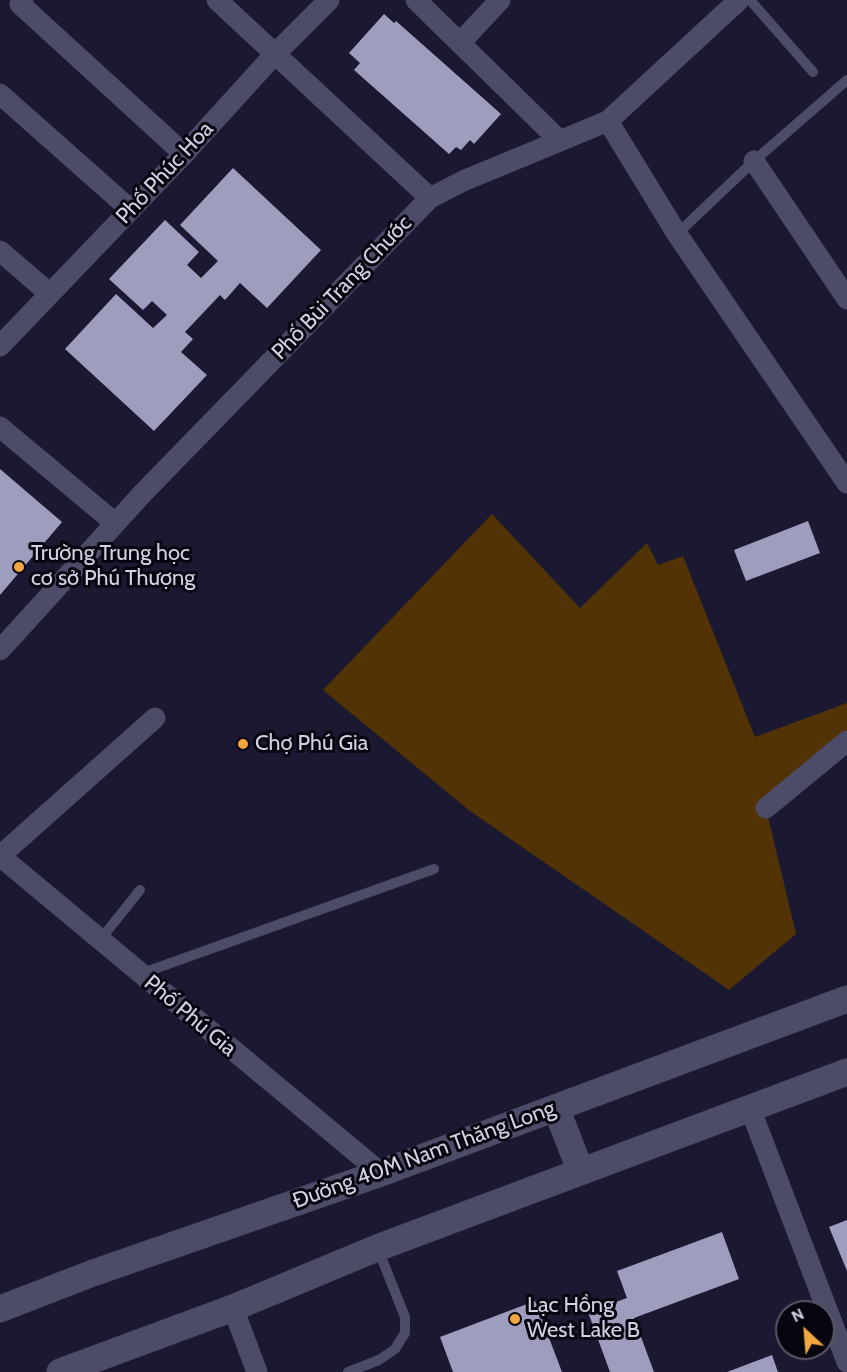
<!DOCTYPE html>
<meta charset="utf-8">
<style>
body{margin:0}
#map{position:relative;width:847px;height:1372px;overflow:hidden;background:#1b1932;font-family:Cabin,sans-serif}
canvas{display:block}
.north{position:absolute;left:775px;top:1300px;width:60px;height:60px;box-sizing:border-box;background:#070610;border:2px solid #585764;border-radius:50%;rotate:334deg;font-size:16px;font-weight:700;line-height:24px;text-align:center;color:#d1d1e3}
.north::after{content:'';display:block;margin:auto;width:21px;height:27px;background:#f1a640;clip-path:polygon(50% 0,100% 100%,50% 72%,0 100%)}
</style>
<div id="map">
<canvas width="847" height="1372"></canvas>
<div class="north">N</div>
</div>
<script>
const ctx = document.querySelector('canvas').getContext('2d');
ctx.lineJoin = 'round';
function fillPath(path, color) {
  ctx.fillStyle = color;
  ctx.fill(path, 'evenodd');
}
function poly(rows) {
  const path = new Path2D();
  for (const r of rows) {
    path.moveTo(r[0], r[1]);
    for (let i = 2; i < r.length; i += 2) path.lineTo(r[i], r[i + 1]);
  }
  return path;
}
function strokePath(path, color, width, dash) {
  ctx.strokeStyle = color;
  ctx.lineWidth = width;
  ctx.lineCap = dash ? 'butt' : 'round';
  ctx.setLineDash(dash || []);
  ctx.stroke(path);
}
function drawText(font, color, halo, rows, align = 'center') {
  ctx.font = font + ' Cabin,sans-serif';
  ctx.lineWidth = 6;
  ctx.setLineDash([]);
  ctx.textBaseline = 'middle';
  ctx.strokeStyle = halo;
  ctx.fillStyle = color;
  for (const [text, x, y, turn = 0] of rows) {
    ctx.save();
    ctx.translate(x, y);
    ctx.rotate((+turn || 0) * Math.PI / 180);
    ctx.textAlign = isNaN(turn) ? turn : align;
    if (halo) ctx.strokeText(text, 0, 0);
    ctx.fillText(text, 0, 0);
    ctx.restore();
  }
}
const green = poly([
 [492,514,580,608,647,543,658,565,683,556,755,737,847,703,847,741,766,808,796,934,729,990,470,811,323,690]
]);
const building = poly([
 [384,14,394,23,396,21,501,114,474,144,470,140,461,150,456,147,449,154,354,70,360,63,349,53],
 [233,168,321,250,267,308,240,283,225,300,220,295,185,332,193,339,181,352,207,375,154,431,65,349,116,294,153,328,167,315,152,301,143,310,109,279,165,220,199,252,187,265,201,278,218,261,180,225],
 [0,469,62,522,0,595],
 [808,521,820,553,746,581,734,550],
 [847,1220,847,1271,829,1227],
 [722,1232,739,1279,634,1318,654,1372,610,1372,588,1312,627,1298,617,1271],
 [535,1301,562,1372,453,1372,440,1337],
 [772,1355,778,1372,727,1372]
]);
const service = poly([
 [750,0,813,72],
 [677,234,754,161,847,80],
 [100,940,140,890],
 [140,974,434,869],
 [348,1372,379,1360,395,1349,405,1333,405,1317,378,1249]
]);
const minor = poly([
 [23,0,20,4,184,154],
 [217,0,430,198],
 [416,0,560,141],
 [460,43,500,0],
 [0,94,131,210],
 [608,121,677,234,847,483],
 [754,161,847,299],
 [0,251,50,294],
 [0,346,184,154,274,55,329,0],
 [0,427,115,523],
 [0,650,143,493,430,198,463,181,608,121,739,0],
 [766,808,847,741],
 [0,856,381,1173],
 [0,856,155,718],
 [750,1108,847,1362],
 [233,1308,257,1372]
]);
const tertiary = poly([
 [556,1108,581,1172],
 [0,1309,93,1273,381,1173,847,999],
 [60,1372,233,1308,377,1248,847,1072]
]);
const markers = [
 [19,567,6,"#f1a640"],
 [243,744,6,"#f1a640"],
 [515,1319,6,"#f1a640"]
];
const streetNames = [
 ["Phố Phúc Hoa",165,173,-47],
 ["Phố Bùi Trang Chước",342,288,-46],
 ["Phố Phú Gia",190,1016,40],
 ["Đường 40M Nam Thăng Long",424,1155,-20]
];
const poiNames = [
 ["Trường Trung học",31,554],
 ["cơ sở Phú Thượng",31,579],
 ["Chợ Phú Gia",255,744],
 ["Lạc Hồng",527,1306],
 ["West Lake B",527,1331]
];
fillPath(green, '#513305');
fillPath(building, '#9e9dbe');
strokePath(service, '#4c4b68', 10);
strokePath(minor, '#4c4b68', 21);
strokePath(tertiary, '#4c4b68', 27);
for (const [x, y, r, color] of markers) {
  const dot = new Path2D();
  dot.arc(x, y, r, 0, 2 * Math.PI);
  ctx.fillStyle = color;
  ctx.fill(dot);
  strokePath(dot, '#070610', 2);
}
drawText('22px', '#d1d1e3', '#070610', streetNames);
drawText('22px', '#d1d1e3', '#070610', poiNames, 'left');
</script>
